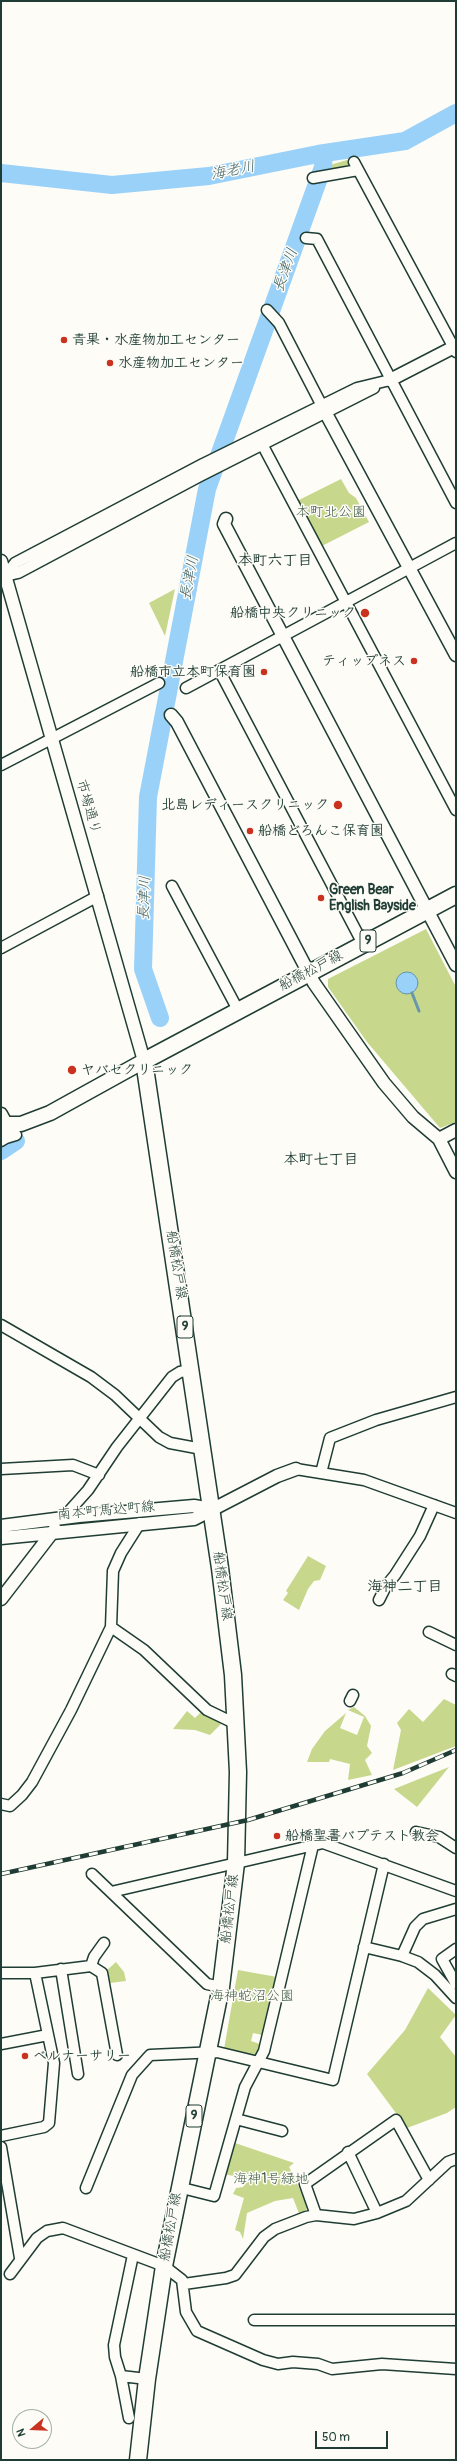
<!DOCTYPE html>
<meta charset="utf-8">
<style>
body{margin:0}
#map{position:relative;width:457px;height:2461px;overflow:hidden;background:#fdfcf7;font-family:Pangolin,sans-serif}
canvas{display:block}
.frame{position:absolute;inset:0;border:2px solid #1f3d34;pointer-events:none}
.north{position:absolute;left:12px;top:2409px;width:40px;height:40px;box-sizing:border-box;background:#fdfcf7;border:1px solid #a4b0a9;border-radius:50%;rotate:251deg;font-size:11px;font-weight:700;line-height:16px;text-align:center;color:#1f3d34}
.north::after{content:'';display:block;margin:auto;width:14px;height:18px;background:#c8321e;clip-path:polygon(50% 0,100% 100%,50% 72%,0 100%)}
.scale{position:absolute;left:315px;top:2431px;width:73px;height:18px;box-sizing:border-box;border:2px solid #1f3d34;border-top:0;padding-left:5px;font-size:12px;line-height:14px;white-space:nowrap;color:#1f3d34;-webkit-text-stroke:3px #fdfcf7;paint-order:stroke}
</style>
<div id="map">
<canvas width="457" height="2461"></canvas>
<div class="frame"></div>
<div class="north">N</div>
<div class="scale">50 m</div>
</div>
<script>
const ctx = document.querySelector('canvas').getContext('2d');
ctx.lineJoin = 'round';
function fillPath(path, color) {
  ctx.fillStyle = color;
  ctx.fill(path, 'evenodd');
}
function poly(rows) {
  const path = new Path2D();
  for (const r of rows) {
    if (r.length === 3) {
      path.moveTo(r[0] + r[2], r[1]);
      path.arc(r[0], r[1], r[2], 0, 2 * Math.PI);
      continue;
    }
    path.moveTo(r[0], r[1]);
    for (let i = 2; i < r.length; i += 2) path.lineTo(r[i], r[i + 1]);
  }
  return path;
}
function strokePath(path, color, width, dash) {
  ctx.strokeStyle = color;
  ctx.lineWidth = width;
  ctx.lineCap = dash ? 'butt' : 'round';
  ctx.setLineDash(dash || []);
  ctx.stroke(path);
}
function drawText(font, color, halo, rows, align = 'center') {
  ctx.font = font + ' Pangolin,"Klee One",sans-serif';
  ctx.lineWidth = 3;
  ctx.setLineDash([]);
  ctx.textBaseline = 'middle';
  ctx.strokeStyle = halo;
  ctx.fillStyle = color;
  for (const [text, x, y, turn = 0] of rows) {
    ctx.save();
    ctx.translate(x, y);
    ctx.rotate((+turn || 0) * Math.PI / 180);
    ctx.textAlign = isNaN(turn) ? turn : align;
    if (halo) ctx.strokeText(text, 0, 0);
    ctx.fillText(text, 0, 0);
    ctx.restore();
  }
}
const green = poly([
 [347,160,351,169,334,172,328,169,330,165],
 [341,479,349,493,356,498,369,522,320,547,297,501],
 [175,589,165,636,149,603],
 [426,929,456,987,456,1122,440,1128,367,1042,328,987,328,979],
 [308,1556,326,1566,320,1580,314,1581,308,1589,299,1610,283,1600,288,1593,286,1591],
 [444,1699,456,1705,456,1746,393,1770,401,1730,397,1723,409,1709,423,1722],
 [354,1707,365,1716,371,1726,367,1746,372,1753,365,1760,372,1775,348,1780,350,1764,330,1759,329,1762,307,1762,312,1749,325,1731,346,1713,340,1728,357,1735,364,1717,348,1710],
 [187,1711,195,1718,202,1711,221,1724,210,1735,195,1730,173,1729],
 [449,1767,417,1807,394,1789],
 [116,1962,124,1972,126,1981,110,1983,106,1971],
 [238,1970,277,1977,262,2035,253,2033,251,2041,260,2044,258,2052,253,2056,224,2049],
 [428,1988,456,2015,440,2037,456,2057,456,2107,447,2113,407,2128,367,2074,405,2030],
 [235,2143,294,2163,289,2167,308,2206,304,2214,300,2216,293,2198,275,2201,247,2213,243,2239,240,2232,235,2230,244,2198,233,2194,236,2188,243,2187,249,2180,225,2174]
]);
const water = poly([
 [407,983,11]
]);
const stream = poly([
 [412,993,419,1011]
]);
const river = poly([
 [1,173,112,185,209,176,318,154,405,141,456,113],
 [160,1018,143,969,148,797,207,489,323,167,324,153],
 [1,1151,16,1141]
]);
const minor = poly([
 [354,162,456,352],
 [313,178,358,170],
 [306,238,317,239,456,503],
 [267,310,279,323,322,406],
 [262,444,456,810],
 [5,576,15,563,203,464,357,388,390,380],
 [5,576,18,573,200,476,374,388],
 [219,670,363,944],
 [186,688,456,543],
 [1,765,159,683],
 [172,886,238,1010],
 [1,948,98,896],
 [6,1138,16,1135],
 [1,1141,6,1138,7,1125],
 [1,1325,91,1377,115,1395,159,1437,170,1443,202,1449],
 [1,1469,73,1465,99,1475],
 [296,1469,364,1480,456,1513],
 [321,1473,330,1438,376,1420,456,1397],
 [63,1518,88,1490,117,1447,172,1377,180,1372,191,1370],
 [379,1600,386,1586,395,1575,420,1536,434,1505],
 [111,1627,144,1650,207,1710,236,1724],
 [429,1632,456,1645],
 [452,1674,456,1676],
 [350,1701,353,1695],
 [1,1804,10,1806,22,1795,32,1782,71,1710,111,1627,113,1571,121,1553,140,1523],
 [416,1832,439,1837,456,1848],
 [92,1874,207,1984,221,1987],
 [111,1892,323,1843,456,1891],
 [364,1947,402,1956,418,1962,435,1975,456,1998],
 [456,1949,442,1959,456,1984],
 [402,1956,415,1927,423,1919,456,1909],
 [91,1966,94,1957,104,1943],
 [61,1969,78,2074],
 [1,1973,35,1973,54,2063,49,2123,44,2127,1,2136],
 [35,1973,91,1966,102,1973,117,2055],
 [1,2044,48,2035],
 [236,2119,282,2131],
 [1,2147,20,2258],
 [348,2152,377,2213],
 [178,2187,214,2196,245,2087,264,2051,313,1845],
 [86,2188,132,2075,150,2055,217,2052,333,2080,384,1864],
 [316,2215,305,2184,396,2120,429,2180],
 [133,2255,114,2345,115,2357,121,2376,147,2379],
 [10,2274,37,2238,47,2231,63,2228,164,2266,182,2280,186,2312,197,2331,263,2360,278,2364,293,2362,318,2364,332,2369,382,2364,456,2369],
 [184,2284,226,2278,235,2275,264,2237,275,2229,306,2217,316,2215,354,2219,377,2213,406,2201,448,2162,456,2159],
 [254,2320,456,2320],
 [121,2376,129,2418]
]);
const tertiary = poly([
 [390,380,456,346],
 [322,406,456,655],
 [226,519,224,524,456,965],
 [1,561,144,1061],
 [171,715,177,722,314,983,384,1083,413,1117,439,1139,456,1172],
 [1,1114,7,1125],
 [439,1139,456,1130],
 [1,1526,79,1516,194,1506,212,1509],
 [1,1538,194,1519,277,1476,296,1469],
 [1,1599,55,1529]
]);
const secondary = poly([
 [1,1124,21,1124,50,1113,144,1061]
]);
const primary = poly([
 [138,2460,147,2379,164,2266,221,1987,236,1863,238,1772,233,1675,220,1568,144,1061,456,895]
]);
const rail = poly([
 [1,1874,248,1820,403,1773,456,1750]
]);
const markers = [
 [64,340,4,"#c8321e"],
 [110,363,4,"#c8321e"],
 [365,613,5,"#c8321e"],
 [414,661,4,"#c8321e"],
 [264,672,4,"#c8321e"],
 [338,805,5,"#c8321e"],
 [250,831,4,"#c8321e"],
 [321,898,4,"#c8321e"],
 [72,1070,5,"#c8321e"],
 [277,1836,4,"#c8321e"],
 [25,2056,4,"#c8321e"]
];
const shields = [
 [368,941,16],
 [185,1327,16],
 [194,2116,16]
];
const shieldNames = [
 ["9",368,941],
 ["9",185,1327],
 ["9",194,2116]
];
const poiNames = [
 ["青果・水産物加工センター",72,340],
 ["水産物加工センター",118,363],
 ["船橋中央クリニック",356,613,"right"],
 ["ティップネス",406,661,"right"],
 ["船橋市立本町保育園",256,672,"right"],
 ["北島レディースクリニック",329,805,"right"],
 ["船橋どろんこ保育園",258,831],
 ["Green Bear",329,890],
 ["English Bayside",329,906],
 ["ヤバセクリニック",81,1070],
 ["船橋聖書バプテスト教会",285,1836],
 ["ベルナーサリー",33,2056]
];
const parkNames = [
 ["本町北公園",331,512],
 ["海神蛇沼公園",252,1996],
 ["海神1号緑地",271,2179]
];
const streetNames = [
 ["市場通り",88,807,74],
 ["船橋松戸線",311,971,-28],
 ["船橋松戸線",176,1265,81],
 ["南本町馬込町線",106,1511,-5],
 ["船橋松戸線",222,1586,82],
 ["船橋松戸線",230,1909,-83],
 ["船橋松戸線",171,2227,-80]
];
const waterNames = [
 ["海老川",233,171,-11],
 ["長津川",286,270,-70],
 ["長津川",190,578,-79],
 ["長津川",145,898,-88]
];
const neighbourhoodNames = [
 ["本町六丁目",275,561],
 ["本町七丁目",321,1160],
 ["海神二丁目",405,1587]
];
fillPath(green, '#c7d88c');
fillPath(water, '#99d1f9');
strokePath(water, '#6896aa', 1);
strokePath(stream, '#6896aa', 3);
strokePath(river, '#99d1f9', 18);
strokePath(minor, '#1f3d34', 13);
strokePath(tertiary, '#1f3d34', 15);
strokePath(secondary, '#1f3d34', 17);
strokePath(primary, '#1f3d34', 19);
strokePath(minor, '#fdfcf7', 10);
strokePath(tertiary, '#fdfcf7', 12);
strokePath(secondary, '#fdfcf7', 14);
strokePath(primary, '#fdfcf7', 16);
strokePath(rail, '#1f3d34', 4.5);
strokePath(rail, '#fdfcf7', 3, [9]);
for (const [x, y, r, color] of markers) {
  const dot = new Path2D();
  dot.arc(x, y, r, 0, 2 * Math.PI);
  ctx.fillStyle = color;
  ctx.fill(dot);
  strokePath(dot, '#fdfcf7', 1.5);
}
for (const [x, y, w] of shields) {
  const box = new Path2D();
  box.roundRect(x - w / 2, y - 11, w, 22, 3);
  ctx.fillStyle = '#fdfcf7';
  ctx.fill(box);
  strokePath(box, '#1f3d34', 1);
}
drawText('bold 13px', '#1f3d34', null, shieldNames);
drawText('bold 14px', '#1f3d34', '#fdfcf7', poiNames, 'left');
drawText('14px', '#415c46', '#fdfcf7', parkNames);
drawText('14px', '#1f3d34', '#fdfcf7', streetNames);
drawText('italic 15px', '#3e6265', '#fdfcf7', waterNames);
drawText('bold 15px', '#1f3d34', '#fdfcf7', neighbourhoodNames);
</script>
